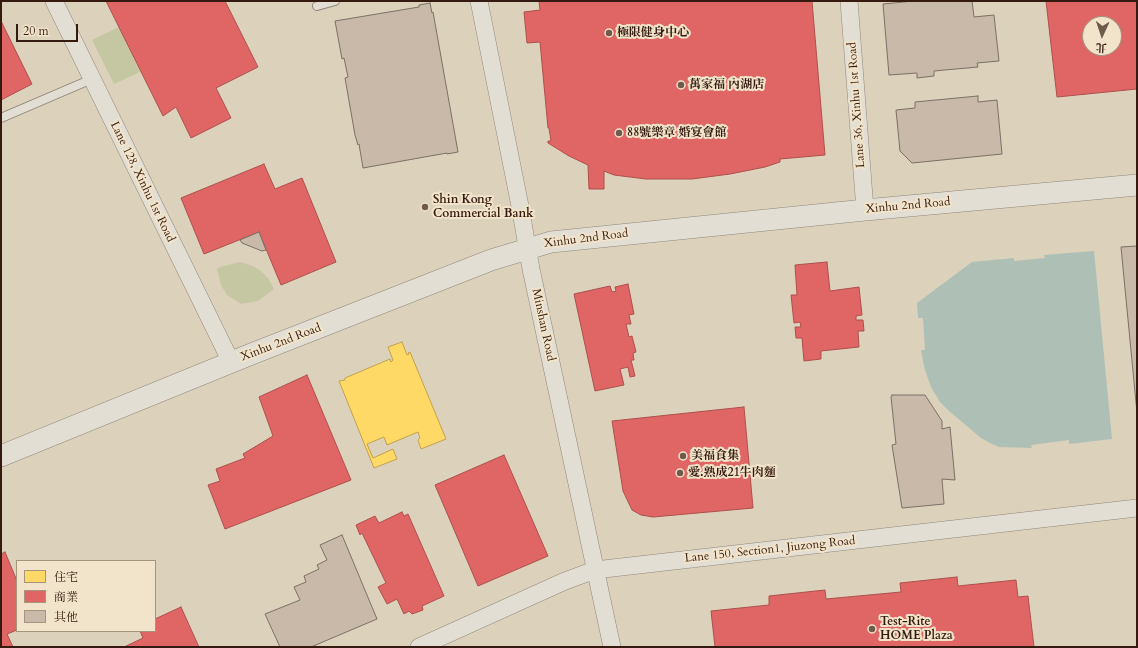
<!DOCTYPE html>
<meta charset="utf-8">
<style>
body{margin:0}
#map{position:relative;width:1138px;height:648px;overflow:hidden;background:#dcd1bb;font-family:Cardo,"Noto Serif TC",serif}
canvas{display:block}
.frame{position:absolute;inset:0;border:2px solid #351a10;pointer-events:none}
.legend{position:absolute;left:16px;top:560px;width:140px;height:72px;box-sizing:border-box;background:#f1e4ca;border:1px solid #a69380;margin:0;padding:5px 7px;list-style:none;font-size:12px;color:#351a10}
.legend li{display:flex;align-items:center;gap:8px;height:20px}
.legend b{width:20px;border:1px solid #a69380}
.north{position:absolute;left:1082px;top:16px;width:40px;height:40px;box-sizing:border-box;background:#f1e4ca;border:1px solid #a69380;border-radius:50%;rotate:183deg;font-size:11px;font-weight:700;line-height:16px;text-align:center;color:#351a10}
.north::after{content:'';display:block;margin:auto;width:14px;height:18px;background:#6f5a4c;clip-path:polygon(50% 0,100% 100%,50% 72%,0 100%)}
.scale{position:absolute;left:16px;top:24px;width:62px;height:18px;box-sizing:border-box;border:2px solid #351a10;border-top:0;padding-left:5px;font-size:12px;line-height:14px;white-space:nowrap;color:#351a10;-webkit-text-stroke:3px #f1e4ca;paint-order:stroke}
</style>
<div id="map">
<canvas width="1138" height="648"></canvas>
<div class="frame"></div>
<ul class="legend">
<li><b style="height:11px;background:#ffd966"></b>住宅</li>
<li><b style="height:11px;background:#e06666"></b>商業</li>
<li><b style="height:11px;background:#c9b9a9"></b>其他</li>
</ul>
<div class="north">北</div>
<div class="scale">20 m</div>
</div>
<script>
const ctx = document.querySelector('canvas').getContext('2d');
ctx.lineJoin = 'round';
function fillPath(path, color) {
  ctx.fillStyle = color;
  ctx.fill(path, 'evenodd');
}
function poly(rows) {
  const path = new Path2D();
  for (const r of rows) {
    path.moveTo(r[0], r[1]);
    for (let i = 2; i < r.length; i += 2) path.lineTo(r[i], r[i + 1]);
  }
  return path;
}
function strokePath(path, color, width, dash) {
  ctx.strokeStyle = color;
  ctx.lineWidth = width;
  ctx.lineCap = dash ? 'butt' : 'round';
  ctx.setLineDash(dash || []);
  ctx.stroke(path);
}
function drawText(font, color, halo, rows, align = 'center') {
  ctx.font = font + ' Cardo,"Noto Serif TC",serif';
  ctx.lineWidth = 4;
  ctx.setLineDash([]);
  ctx.textBaseline = 'middle';
  ctx.strokeStyle = halo;
  ctx.fillStyle = color;
  for (const [text, x, y, turn = 0] of rows) {
    ctx.save();
    ctx.translate(x, y);
    ctx.rotate((+turn || 0) * Math.PI / 180);
    ctx.textAlign = isNaN(turn) ? turn : align;
    if (halo) ctx.strokeText(text, 0, 0);
    ctx.fillText(text, 0, 0);
    ctx.restore();
  }
}
const green = poly([
 [119,27,140,72,114,84,92,40],
 [240,262,253,266,261,271,268,278,274,289,258,301,241,304,227,295,221,285,217,269,220,267]
]);
const water = poly([
 [1094,251,1112,439,1069,444,1069,440,1031,445,1032,448,999,447,990,443,981,438,949,411,940,402,931,387,925,370,923,361,921,350,925,350,923,318,918,318,917,303,972,262,1014,258,1014,261,1045,258,1044,255]
]);
const homes = poly([
 [402,342,407,355,409,354,408,353,410,352,446,439,421,449,418,440,420,438,418,432,387,445,384,437,367,444,373,458,393,449,397,459,374,468,339,381,345,380,345,378,390,359,391,362,393,360,388,347,402,342]
]);
const shops = poly([
 [106,1,225,1,258,67,216,88,231,118,191,138,176,107,163,116,106,1],
 [539,1,812,1,825,155,780,159,780,162,765,167,730,174,692,179,646,179,614,175,604,171,604,189,589,189,588,165,569,156,548,143,548,141,551,141,549,128,548,128,540,42,527,43,524,12,540,10,539,1],
 [1046,1,1137,1,1137,89,1057,97,1046,1],
 [1090,24,1114,24,1114,48,1090,48,1090,24],
 [1,21,32,84,1,100,1,21],
 [264,164,275,189,302,178,336,262,281,285,259,232,204,254,181,198,264,164],
 [827,262,830,291,859,287,862,315,856,316,856,320,863,320,864,331,858,331,859,347,821,351,821,359,804,361,802,338,796,338,795,327,801,327,800,322,794,323,791,295,797,295,795,265,827,262],
 [628,284,634,314,629,315,631,324,626,324,629,337,632,336,636,352,633,353,634,360,631,360,635,376,630,377,628,367,620,369,624,385,595,391,574,294,610,286,612,292,616,291,615,287,628,284],
 [307,375,351,480,225,529,208,485,220,481,216,469,245,458,243,454,273,436,259,397,307,375],
 [744,407,753,508,653,517,641,515,632,510,623,491,612,421,744,407],
 [504,455,548,556,478,586,435,485,504,455],
 [402,512,404,516,408,514,444,596,422,606,423,610,412,614,409,611,404,614,397,599,387,604,378,587,386,583,362,533,360,535,356,525,375,516,379,523,402,512],
 [5,552,17,581,17,630,7,634,13,647,1,647,1,554,5,552],
 [957,577,958,586,1016,580,1018,597,1028,596,1034,647,715,647,711,611,769,605,769,596,825,590,826,599,901,592,900,583,957,577],
 [181,607,199,647,124,647,143,638,140,631,155,631,155,619,181,607]
]);
const building = poly([
 [914,1,972,1,974,17,994,15,999,61,977,63,978,67,934,71,934,76,917,78,917,73,889,75,883,4,914,1],
 [430,3,432,13,433,12,458,152,447,154,447,153,363,168,359,144,358,145,355,135,345,78,348,77,344,58,342,59,335,21,419,7,419,5,430,3],
 [978,96,978,102,997,100,1002,154,912,163,900,151,896,110,915,108,915,102,978,96],
 [259,232,266,250,262,251,242,243,240,240,259,232],
 [1137,246,1137,413,1121,247,1137,246],
 [892,395,925,395,942,421,942,429,950,427,955,480,942,479,944,504,902,508,892,445,896,444,891,397,892,395],
 [342,535,377,619,311,647,280,647,265,614,300,600,294,587,306,582,304,576,319,569,317,565,327,560,320,545,342,535]
]);
const service = poly([
 [317,6,335,1],
 [1,118,92,79]
]);
const minor = poly([
 [54,1,231,362],
 [479,1,520,206,531,269,612,647],
 [849,1,865,210],
 [419,647,565,581,595,570,1137,508]
]);
const tertiary = poly([
 [1,456,249,355,491,260,551,242,865,210,1137,185]
]);
const markers = [
 [609,33,4,"#6f5a4c"],
 [681,85,4,"#6f5a4c"],
 [619,133,4,"#6f5a4c"],
 [425,207,4,"#6f5a4c"],
 [683,456,4,"#6f5a4c"],
 [680,473,4,"#6f5a4c"],
 [872,629,4,"#6f5a4c"]
];
const poiNames = [
 ["極限健身中心",617,33],
 ["萬家福 內湖店",689,85],
 ["88號樂章 婚宴會館",627,133],
 ["Shin Kong",433,200],
 ["Commercial Bank",433,214],
 ["美福食集",691,456],
 ["愛.熟成21牛肉麵",688,473],
 ["Test-Rite",880,622],
 ["HOME Plaza",880,636]
];
const streetNames = [
 ["Lane 36, Xinhu 1st Road",857,105,-94],
 ["Lane 128, Xinhu 1st Road",142,182,64],
 ["Xinhu 2nd Road",908,206,-5],
 ["Xinhu 2nd Road",586,239,-7],
 ["Minshan Road",543,325,78],
 ["Xinhu 2nd Road",281,343,-21],
 ["Lane 150, Section1, Jiuzong Road",770,550,-6]
];
fillPath(green, '#c5c7a2');
fillPath(water, '#aebfb6');
fillPath(homes, '#ffd966');
strokePath(homes, '#c2a04c', 1);
fillPath(shops, '#e06666');
strokePath(shops, '#ad4f4c', 1);
fillPath(building, '#c9b9a9');
strokePath(building, '#7a7064', 1);
strokePath(service, '#91877a', 10);
strokePath(minor, '#91877a', 18);
strokePath(tertiary, '#91877a', 22);
strokePath(service, '#e3ded3', 8);
strokePath(minor, '#e3ded3', 17);
strokePath(tertiary, '#e3ded3', 21);
for (const [x, y, r, color] of markers) {
  const dot = new Path2D();
  dot.arc(x, y, r, 0, 2 * Math.PI);
  ctx.fillStyle = color;
  ctx.fill(dot);
  strokePath(dot, '#f1e4ca', 1.5);
}
drawText('bold 12px', '#351a10', '#f1e4ca', poiNames, 'left');
drawText('12px', '#351a10', '#f1e4ca', streetNames);
</script>
